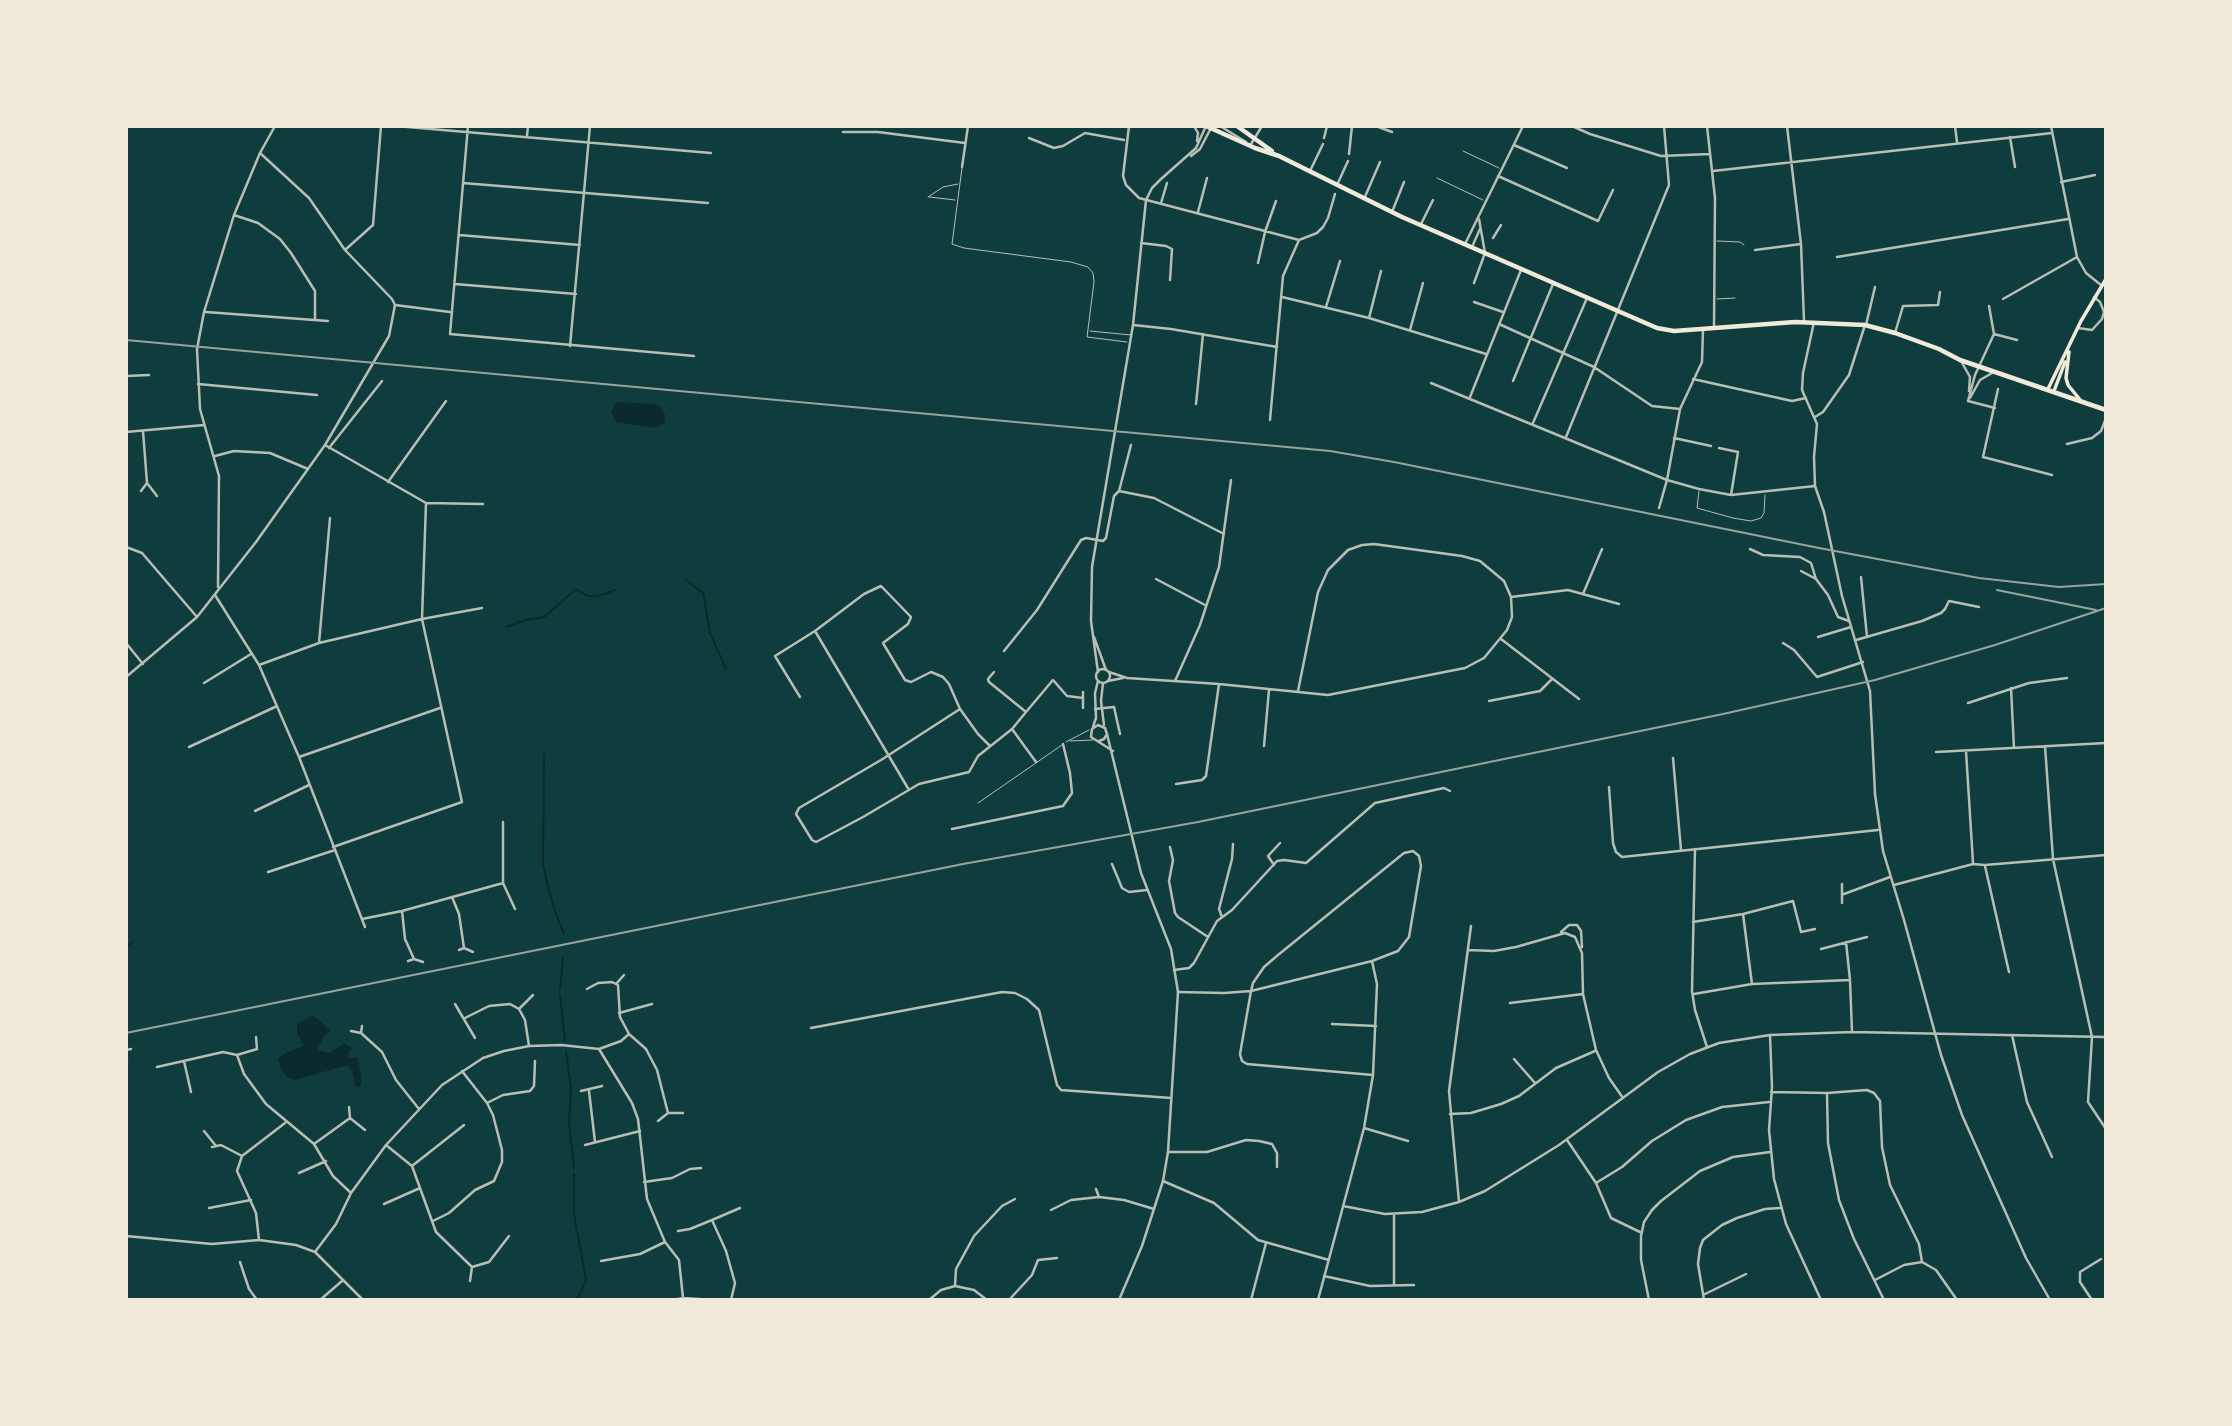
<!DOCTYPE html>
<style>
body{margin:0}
#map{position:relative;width:2232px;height:1426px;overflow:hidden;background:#0f3d3e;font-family:"IBM Plex Serif",serif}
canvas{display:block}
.frame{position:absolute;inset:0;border:128px solid #f1e9da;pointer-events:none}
</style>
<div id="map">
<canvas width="2232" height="1426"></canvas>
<div class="frame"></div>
</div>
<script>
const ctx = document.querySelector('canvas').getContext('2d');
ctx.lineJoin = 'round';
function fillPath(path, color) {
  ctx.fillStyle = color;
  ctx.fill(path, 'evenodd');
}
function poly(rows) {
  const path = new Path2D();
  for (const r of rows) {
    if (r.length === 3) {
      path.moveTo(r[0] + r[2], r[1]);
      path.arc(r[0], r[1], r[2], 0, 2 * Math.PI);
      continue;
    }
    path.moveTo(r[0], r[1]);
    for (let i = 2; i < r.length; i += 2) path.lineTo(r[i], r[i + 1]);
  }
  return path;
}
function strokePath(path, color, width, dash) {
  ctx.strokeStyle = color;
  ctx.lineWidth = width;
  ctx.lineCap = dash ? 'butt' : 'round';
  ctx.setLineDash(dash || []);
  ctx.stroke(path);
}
const water = poly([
 [616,402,656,404,662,408,665,415,665,422,656,428,616,422,611,412],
 [313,1015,331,1031,323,1037,317,1050,330,1053,344,1043,352,1048,349,1051,348,1058,357,1057,362,1077,360,1087,356,1087,352,1071,348,1065,295,1080,287,1077,281,1069,278,1059,285,1053,304,1046,297,1033,297,1024]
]);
const stream = poly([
 [2105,126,2106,129],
 [685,579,703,593,710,633,726,669],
 [506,627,525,620,544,617,576,589,587,596,598,596,615,590],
 [544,754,543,865,553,906,564,934],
 [126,942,128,945,133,942],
 [560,989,563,958],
 [560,995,565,1041],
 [566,1051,571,1088,569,1124,574,1168],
 [574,1174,574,1214,586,1280,577,1300]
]);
const service = poly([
 [1463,151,1499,168],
 [962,168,952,244,964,248,1071,262,1088,267,1093,273,1094,282,1087,337,1127,342],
 [1437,178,1483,200],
 [928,197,943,187,958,184],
 [929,197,955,200],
 [1717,241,1740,242,1744,245],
 [1717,299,1735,298],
 [1090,331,1131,335],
 [1699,491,1697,508,1733,518,1751,521,1761,518,1764,513,1765,495],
 [1070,741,1093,740],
 [1066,742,1089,730],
 [978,803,1062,745]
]);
const minor = poly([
 [396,126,711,153],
 [468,126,450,334,694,356],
 [1129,126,1123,176,1126,185,1139,198,1299,240,1317,233,1323,227,1328,218,1335,194],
 [1376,126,1392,132],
 [1572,126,1590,134,1661,156,1710,154],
 [1707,126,1715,198,1714,326],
 [1787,126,1801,244,1804,321],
 [1955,126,1957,142],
 [2051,126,2077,257,2086,273,2101,285],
 [843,132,878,132,965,143],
 [527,136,528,126],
 [2010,137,2015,167],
 [1029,138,1054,148,1063,146,1085,133,1124,140],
 [1324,138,1327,126],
 [1251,144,1262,126],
 [1514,145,1567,168],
 [1349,154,1352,126],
 [962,167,968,126],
 [1310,171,1323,144],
 [1713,171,2052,133],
 [1498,176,1598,221,1613,190],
 [2061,182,2095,175],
 [463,183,708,203],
 [1337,185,1348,161],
 [1364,199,1380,162],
 [1161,203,1167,183],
 [1198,212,1207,178],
 [1392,212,1404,182],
 [234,215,258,223,280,239,291,253,315,291,315,320],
 [1421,224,1433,200],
 [459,235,580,245],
 [1493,238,1501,225],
 [1141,243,1166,246,1172,249,1170,280],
 [1465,244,1523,126],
 [1472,247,1480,229],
 [345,250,373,225,381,126],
 [1755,250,1801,244],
 [1837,257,2068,219],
 [1258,263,1265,232,1276,201],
 [1474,283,1485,253,1479,219],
 [455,284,576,294],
 [1282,297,1369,318,1486,354],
 [2003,299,2077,257],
 [1474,302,1503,312],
 [395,305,450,312],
 [1326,307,1340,261],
 [206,312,328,321],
 [1369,318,1381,271],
 [1499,324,1594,367,1652,406,1680,409],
 [1133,325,1171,329,1277,347],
 [1866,325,1875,287],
 [2078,328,2092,330,2102,319,2104,312,2100,302,2094,297],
 [1410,330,1423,283],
 [1895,333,1903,306,1938,305,1940,292],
 [1994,334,2017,340],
 [570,346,590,126],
 [1961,361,1970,377,1969,391],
 [126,376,149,375],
 [1693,379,1792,401,1806,398],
 [1513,381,1553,284],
 [1431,383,1667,480,1699,489,1731,495,1815,486],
 [198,384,317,395],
 [1998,389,1983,457,2052,475],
 [1470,397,1521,270],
 [1970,398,1980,380,1992,373],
 [1968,401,1975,375,1994,334,1989,306],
 [1968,401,1995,408],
 [1196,404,1203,334],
 [1270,420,1283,276,1299,240],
 [1533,423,1587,298],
 [126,432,204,425],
 [1566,437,1669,185,1664,126],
 [1674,438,1711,446],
 [2067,444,2092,438,2101,431,2106,418],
 [325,445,426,503,483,504],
 [329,448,382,381],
 [1719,448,1738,452,1731,495],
 [215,456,234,451,270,453,308,469],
 [388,482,446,401],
 [147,483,157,496],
 [141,491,147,483,143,431],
 [1119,491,1154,498,1224,534],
 [1659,508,1667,480,1680,409,1702,362,1703,330],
 [126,547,142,553,197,617],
 [1750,549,1763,555,1800,557,1811,563,1816,579,1828,595,1838,617,1849,621],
 [1801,571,1816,579],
 [1861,577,1867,637],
 [1156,579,1205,605],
 [218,587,219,476,200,409,197,349,204,312,234,215,260,153],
 [1583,594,1602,549],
 [215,595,259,665,319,643,422,619,482,608],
 [1511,597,1568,590,1619,604],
 [815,631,909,790],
 [1818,637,1851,627],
 [1501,639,1579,699],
 [1856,640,1922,621,1941,613,1945,609,1949,601,1979,607],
 [126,643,143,664],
 [319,643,330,518],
 [1783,643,1794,650,1817,677,1863,662],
 [1004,651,1037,610,1081,540,1086,538,1103,541,1106,538,1114,496,1119,491,1131,445],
 [259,665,299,757,365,927],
 [994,672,988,679,989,682,1026,712,1012,729],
 [1109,672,1127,678,1219,684,1328,695,1465,668,1484,658,1507,630,1512,617,1511,597,1504,581,1480,561,1462,556,1374,544,1362,545,1348,550,1328,570,1318,592,1298,691],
 [1108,681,1123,678],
 [1175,681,1200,625,1219,567,1231,480],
 [204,683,251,654],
 [2011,688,2014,748],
 [800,697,775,656,815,631,864,594,881,586,911,617,908,624,883,643,905,680,911,682,931,672,943,677,949,684,960,709,978,734,990,746],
 [1489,701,1540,691,1552,679],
 [1968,703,2029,683,2067,678],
 [1083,708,1083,692],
 [960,709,881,760,799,808,796,814,812,840,816,842,863,817,919,784,969,772,978,756,1012,729,1036,762],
 [1095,709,1114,707,1120,734],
 [1026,712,1053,680,1067,696,1083,698],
 [1264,746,1269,690],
 [2045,746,2053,859,2092,1037,2088,1102,2106,1129],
 [189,747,275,707],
 [1966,751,1973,863],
 [1936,752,2106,743],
 [299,757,440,708],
 [1673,758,1681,850],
 [1176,784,1202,780,1206,776,1219,684],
 [1609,787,1613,843,1616,852,1622,857,1878,830],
 [255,811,309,785],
 [952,829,1063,806,1072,793,1070,773,1063,744],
 [333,847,462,802,422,619,426,503],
 [1170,847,1173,860,1169,881,1175,913,1178,917,1208,937],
 [1695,849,1692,991,1695,1010,1707,1047],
 [1112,864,1122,888,1129,892,1147,890],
 [1274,865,1268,856,1280,843],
 [1985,866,2009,972],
 [268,872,335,850],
 [503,883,515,909],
 [1842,884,1842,903],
 [1894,885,1973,864,1985,865,2106,855],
 [1844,894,1890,877],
 [452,897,459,914,464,948],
 [402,911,405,939,414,959],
 [1743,914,1752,984],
 [1222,917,1219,909,1232,859,1233,844],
 [362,919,402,911,503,883,503,822],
 [1693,922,1743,914,1793,901,1801,932,1815,929],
 [1561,932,1569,925,1577,925,1581,931,1582,947],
 [1846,942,1850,980,1852,1032],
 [1821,949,1867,937],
 [459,950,464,948,473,952],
 [1468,950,1494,951,1516,947,1565,933,1575,937,1582,953,1583,994,1596,1050,1609,1078,1623,1098],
 [408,961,414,959,423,962],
 [1174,970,1189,968,1194,963,1217,921,1232,910,1277,861,1284,860,1306,863,1375,803,1444,788,1450,791],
 [616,984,624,975],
 [587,989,598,983,612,982,618,985,620,1017,629,1034,621,1041,599,1049],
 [1178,992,1224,993,1251,991,1372,961,1398,951,1409,937,1421,866,1419,856,1413,851,1404,853,1278,955,1264,967,1253,983,1251,991,1240,1054,1242,1061,1247,1064,1373,1075],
 [1694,994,1752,984,1850,980],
 [1510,1003,1583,994],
 [455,1004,475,1038],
 [519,1009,533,995],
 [619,1013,652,1004],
 [465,1018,489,1006,510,1004,519,1009,525,1020,529,1046],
 [1332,1024,1376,1026],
 [811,1028,1002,992,1015,993,1027,999,1039,1010,1057,1085,1061,1090,1171,1098],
 [351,1031,361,1033,382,1052,396,1080,419,1109],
 [361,1033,362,1026],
 [629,1034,646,1049,657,1070,668,1113,658,1121],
 [1770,1035,1772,1087,1769,1130,1774,1179,1786,1224,1821,1300],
 [2012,1035,2027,1102,2052,1157],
 [126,1050,131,1049],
 [126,1053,127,1059],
 [237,1055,257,1049,256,1037],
 [1514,1059,1535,1083],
 [184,1061,191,1092],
 [157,1067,223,1052,237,1055,244,1074,266,1104,314,1144,333,1176,351,1193],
 [581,1091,602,1086],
 [589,1091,595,1142],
 [1771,1092,1827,1093,1867,1090,1874,1093,1880,1101,1882,1147,1890,1185,1919,1244,1922,1262],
 [1827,1094,1828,1143,1839,1200,1854,1239,1884,1300],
 [487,1103,503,1095,530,1091,534,1086,535,1061],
 [349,1107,350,1118,365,1130],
 [668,1113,683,1113],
 [1450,1114,1471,1113,1501,1104,1519,1096,1556,1068,1595,1051],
 [1364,1128,1408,1141],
 [204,1131,216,1146],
 [1567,1140,1596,1183,1611,1218,1640,1232],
 [314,1144,350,1118],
 [386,1145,412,1166,436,1232,472,1267,489,1262,509,1236],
 [585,1145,640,1131],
 [212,1147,221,1145,242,1156],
 [1168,1152,1207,1152,1246,1140,1259,1141,1272,1144,1277,1153,1277,1167],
 [412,1166,464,1125],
 [299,1173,326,1161],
 [1163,1181,1214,1203,1258,1240,1329,1260],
 [644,1182,672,1178,690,1169,701,1168],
 [1596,1183,1622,1167,1652,1141,1686,1120,1722,1107,1769,1102],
 [1096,1189,1099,1197],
 [1459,1202,1449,1091,1471,926],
 [384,1204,420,1188],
 [1343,1206,1385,1214,1422,1212,1459,1202,1485,1191,1559,1145,1658,1072,1690,1054,1719,1043,1770,1035,1852,1032,2106,1037],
 [209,1208,251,1200],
 [1051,1210,1071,1200,1099,1197,1124,1200,1154,1209],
 [1394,1214,1394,1284],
 [712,1220,740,1208],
 [433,1221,449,1213,475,1190,494,1181,502,1162,502,1150,493,1115,487,1103,462,1071],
 [678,1231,690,1229,712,1220,726,1251,735,1283,731,1300],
 [126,1236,212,1244,259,1240,296,1245,315,1252,363,1300],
 [259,1240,256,1213,237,1171,242,1156,285,1123],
 [315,1252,336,1224,351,1193,386,1145,442,1085,483,1058,504,1051,529,1046,561,1045,599,1049,632,1103,638,1119,647,1199,665,1242,679,1260,683,1298],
 [601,1261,640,1254,665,1242],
 [240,1262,249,1289,257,1300],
 [1324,1276,1370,1286,1414,1285],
 [1875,1280,1904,1265,1922,1262,1936,1270,1957,1300],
 [470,1281,472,1267],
 [955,1286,956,1269,974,1236,1002,1206,1015,1199],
 [1703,1295,1746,1274],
 [320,1300,342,1281],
 [673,1300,683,1298,714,1300],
 [929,1300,941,1290,955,1286,974,1290,987,1300],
 [1009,1300,1032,1275,1038,1260,1057,1258],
 [1251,1300,1266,1243],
 [1318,1300,1364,1128,1373,1075,1377,984,1372,961],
 [1649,1300,1641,1260,1641,1236,1644,1222,1652,1210,1661,1201,1700,1171,1733,1157,1770,1152],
 [1704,1300,1698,1264,1700,1248,1703,1240,1722,1225,1737,1218,1765,1209,1780,1208],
 [2092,1300,2080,1282,2080,1272,2101,1259],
 [2103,1300,2106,1299]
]);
const tertiary = poly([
 [1194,126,1198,133,1197,141],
 [1220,126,1246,142],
 [1191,156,1200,149,1211,128],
 [1814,322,1803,373,1802,390,1817,424,1814,457,1815,486,1824,512,1842,596,1870,691,1875,794,1883,851,1904,920,1941,1055,1962,1115,2026,1258,2050,1300],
 [1815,417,1823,412,1849,375,1865,325],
 [1094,637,1106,670],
 [1103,676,7],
 [1098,672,1091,621,1092,567,1133,325,1146,200,1152,188,1161,179,1196,148,1206,126],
 [126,677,197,617,256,542,325,445,389,336,395,305,392,299,345,250,309,198,260,153,275,126],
 [1103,683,1101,701,1104,725],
 [1093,727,1096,718,1095,693,1098,681],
 [1107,734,1141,873,1171,949,1178,992,1168,1152,1163,1181,1142,1246,1119,1300],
 [1099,741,1104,739,1107,734,1105,728,1098,725,1092,729,1091,737,1113,751]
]);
const primary = poly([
 [2069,352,2066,378,2068,385,2081,401],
 [2048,389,2081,321,2106,279],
 [2054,391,2065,362]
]);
const trunk = poly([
 [1206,126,1255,148,1279,156,1402,217,1657,328,1674,331,1795,322,1865,325,1895,333,1939,349,1960,360,2106,410],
 [1237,126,1272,151]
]);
const rail = poly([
 [126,340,1330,451,1394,462,1819,548,1979,578,2059,587,2106,584],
 [1997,590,2096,610],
 [126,1033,963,864,1198,822,1723,714,1875,680,1995,645,2106,608]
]);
fillPath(water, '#0a2a2b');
strokePath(stream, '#0a2a2b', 2);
strokePath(service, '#b8beb3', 1);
strokePath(minor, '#b8beb3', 2.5);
strokePath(tertiary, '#b8beb3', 2.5);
strokePath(primary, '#f1e9da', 3.5);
strokePath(trunk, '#f1e9da', 4.5);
strokePath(rail, '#97a49c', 2);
</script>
